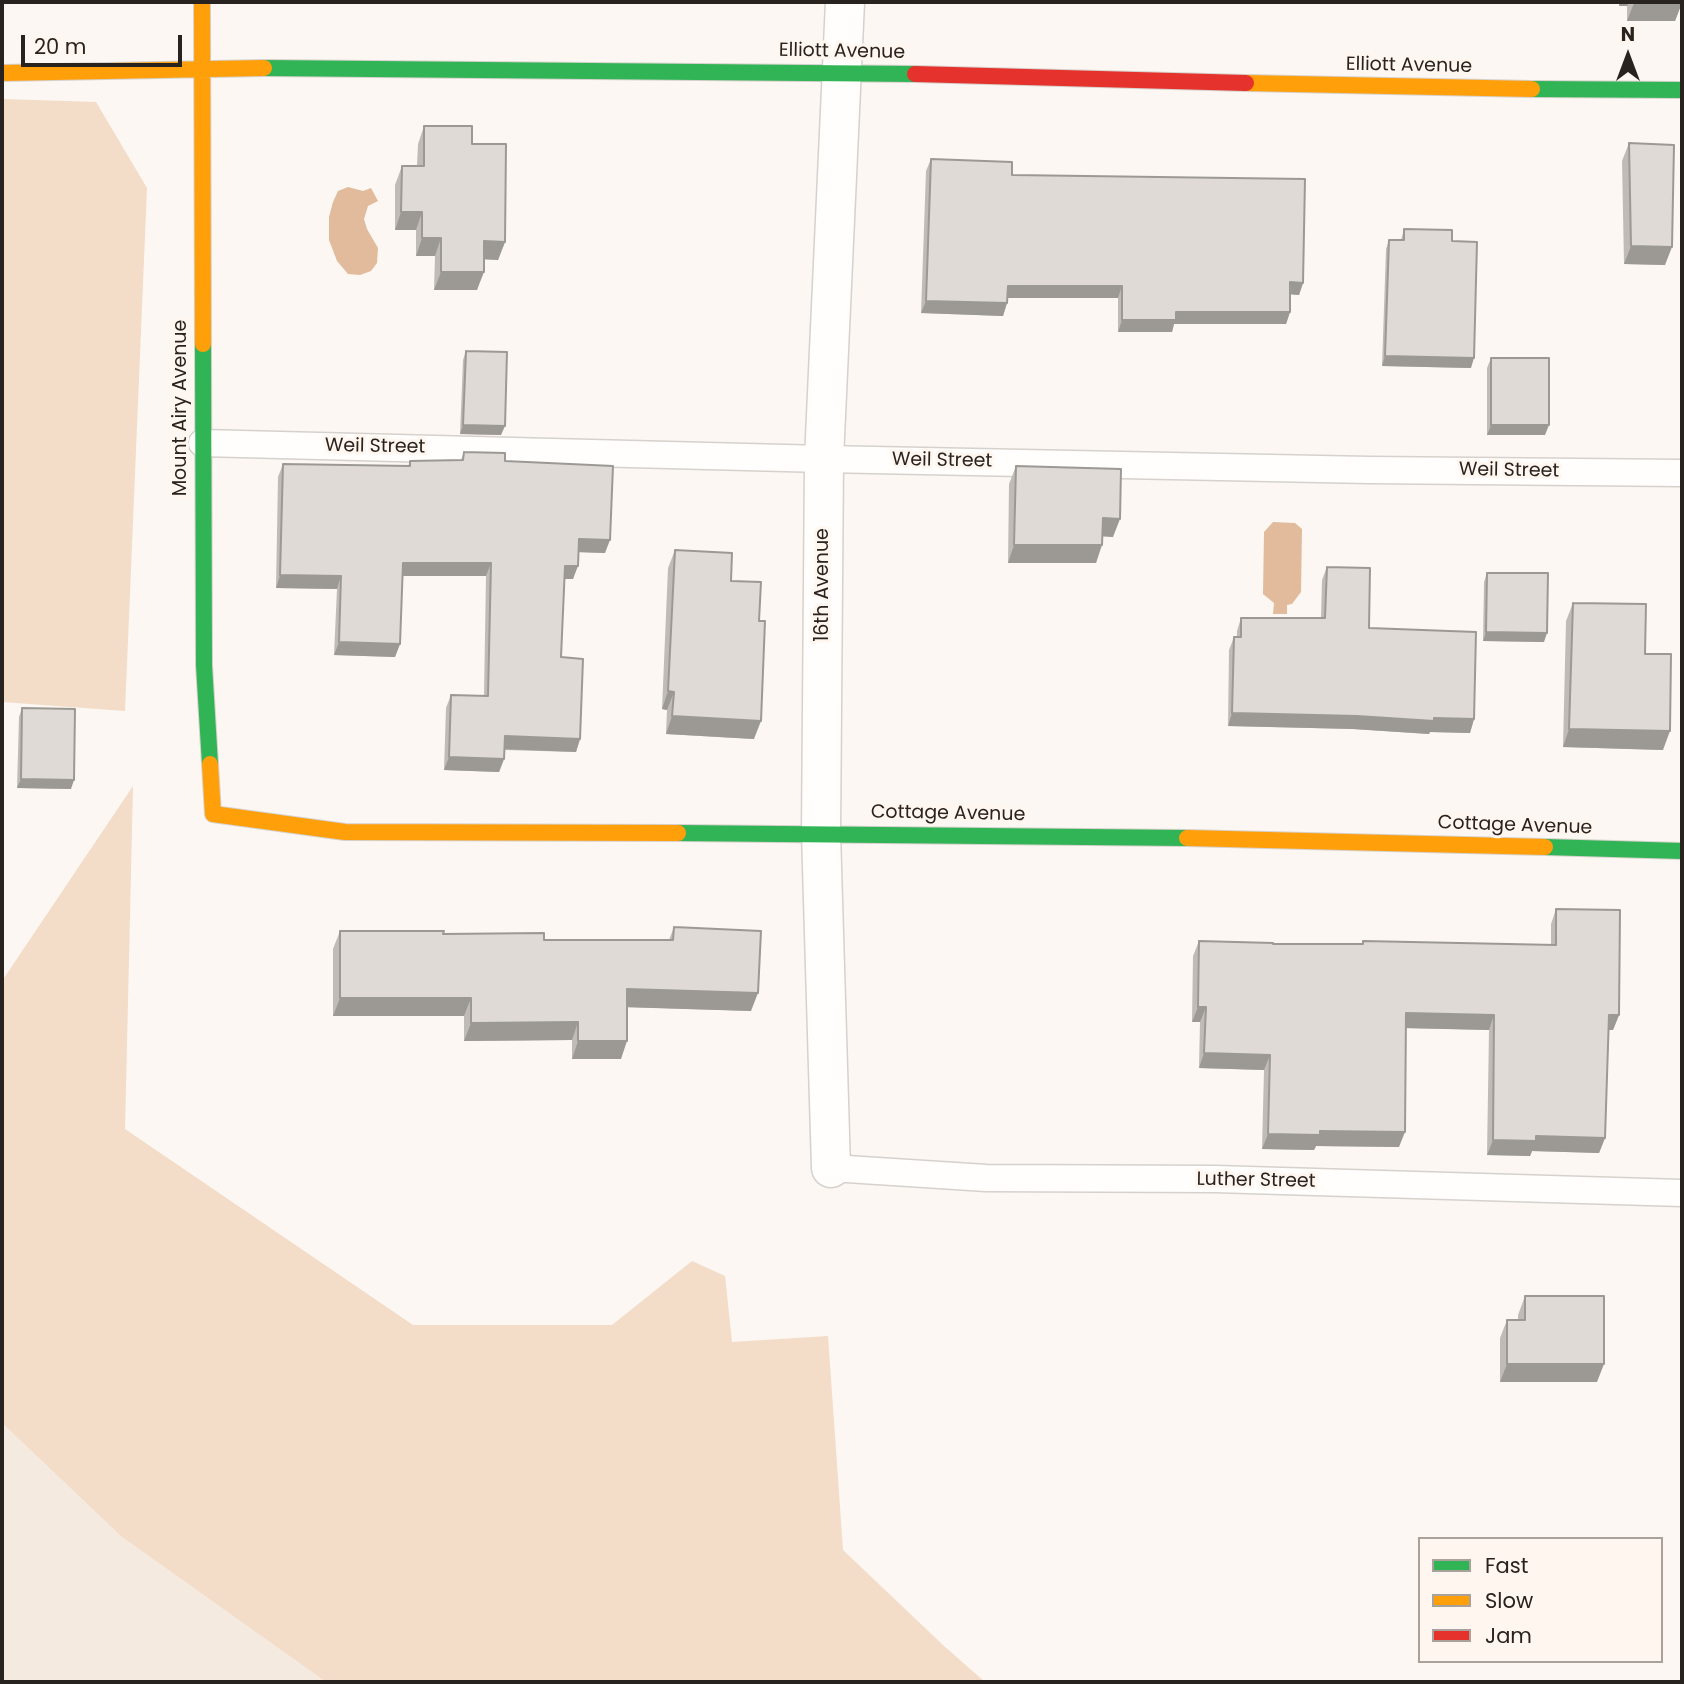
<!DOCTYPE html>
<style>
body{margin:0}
#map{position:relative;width:1684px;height:1684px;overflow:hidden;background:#fcf7f2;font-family:Poppins,sans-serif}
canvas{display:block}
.frame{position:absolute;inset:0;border:4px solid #28231e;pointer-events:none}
.legend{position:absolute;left:1418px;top:1537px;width:245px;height:126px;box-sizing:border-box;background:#fff6ef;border:2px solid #a9a29b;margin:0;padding:9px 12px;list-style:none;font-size:21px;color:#28231e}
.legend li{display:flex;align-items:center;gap:14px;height:35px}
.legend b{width:35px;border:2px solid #a9a29b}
.north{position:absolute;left:1593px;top:21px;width:70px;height:70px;-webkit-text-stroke:5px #fff6ef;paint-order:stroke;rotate:0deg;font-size:19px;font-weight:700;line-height:28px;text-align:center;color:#28231e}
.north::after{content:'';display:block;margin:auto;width:24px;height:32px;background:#28231e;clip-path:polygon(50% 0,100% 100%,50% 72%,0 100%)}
.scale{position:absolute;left:21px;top:35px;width:161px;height:32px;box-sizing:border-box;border:4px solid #28231e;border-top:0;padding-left:9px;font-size:21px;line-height:24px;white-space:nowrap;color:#28231e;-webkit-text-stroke:5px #fff6ef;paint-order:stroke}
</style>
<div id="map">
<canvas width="1684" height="1684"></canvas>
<div class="frame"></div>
<ul class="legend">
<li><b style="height:9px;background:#30b455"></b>Fast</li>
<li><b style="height:9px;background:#ff9f0a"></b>Slow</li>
<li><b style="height:9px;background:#e5322d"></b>Jam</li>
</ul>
<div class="north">N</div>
<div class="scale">20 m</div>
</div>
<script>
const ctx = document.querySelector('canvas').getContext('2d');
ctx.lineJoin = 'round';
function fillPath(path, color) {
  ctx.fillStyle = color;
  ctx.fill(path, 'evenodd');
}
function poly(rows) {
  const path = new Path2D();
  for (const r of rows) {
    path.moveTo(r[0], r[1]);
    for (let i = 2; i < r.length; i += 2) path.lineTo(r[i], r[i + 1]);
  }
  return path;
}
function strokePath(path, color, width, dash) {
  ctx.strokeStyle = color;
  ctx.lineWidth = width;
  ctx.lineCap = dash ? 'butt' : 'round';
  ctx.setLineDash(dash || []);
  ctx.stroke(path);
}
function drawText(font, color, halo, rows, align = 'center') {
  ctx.font = font + ' Poppins,sans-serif';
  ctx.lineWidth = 6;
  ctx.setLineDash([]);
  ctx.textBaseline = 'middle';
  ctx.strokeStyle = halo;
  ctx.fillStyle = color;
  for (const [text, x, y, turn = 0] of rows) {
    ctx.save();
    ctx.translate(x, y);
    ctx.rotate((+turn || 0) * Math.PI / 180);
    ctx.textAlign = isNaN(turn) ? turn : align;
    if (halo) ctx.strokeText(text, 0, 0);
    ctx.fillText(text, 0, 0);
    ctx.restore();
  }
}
const built = poly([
 [2,1423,122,1537,326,1682,2,1682]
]);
const green = poly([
 [2,99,96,102,147,188,125,711,2,702],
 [133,786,125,1129,413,1325,612,1325,692,1261,725,1276,732,1342,828,1336,843,1550,944,1646,985,1682,326,1682,122,1537,2,1423,2,981]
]);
const water = poly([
 [348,187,363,191,371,188,378,201,368,206,364,219,367,229,378,248,377,263,371,271,360,275,348,274,337,261,329,240,329,217,333,202,338,191],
 [1273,522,1295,523,1302,529,1301,592,1292,604,1287,605,1287,614,1273,614,1274,603,1263,594,1264,532]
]);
const lane = poly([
 [202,443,824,459,1369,470,1682,473],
 [831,1168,986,1178,1215,1179,1682,1193]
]);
const street = poly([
 [831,1168,821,833,824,459,845,2]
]);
const fast = poly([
 [264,68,915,74],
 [1532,89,1682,90],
 [203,344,204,665,210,764],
 [678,833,1187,838],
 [1545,847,1682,851]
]);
const slow = poly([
 [202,2,203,344],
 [2,73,264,68],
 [1246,83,1532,89],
 [210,764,213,814,345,832,678,833],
 [1187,838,1545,847]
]);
const jam = poly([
 [915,74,1246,83]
]);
const wall = poly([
 [1619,2,1682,2,1675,21,1627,21,1627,6,1619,6],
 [424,126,472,144,505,242,498,260,484,259,477,290,434,290,435,256,416,256,416,230,395,230,395,185,402,166,417,166,418,144],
 [1629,143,1665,265,1624,264,1622,161],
 [931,159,1012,175,1303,283,1299,295,1290,294,1290,312,1286,324,1174,324,1172,332,1118,332,1118,298,1007,298,1007,303,1003,316,921,313,926,171],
 [1404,229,1452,241,1471,368,1382,366,1386,249,1389,240,1401,240],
 [466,351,501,435,460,434,463,360],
 [1491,358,1545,435,1487,435,1487,368],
 [464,452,505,461,605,553,578,552,573,579,565,579,561,657,580,739,576,752,504,750,504,759,499,772,444,770,446,708,451,695,484,696,486,576,402,576,400,644,395,657,334,655,337,589,276,588,278,477,283,464,408,466,410,461,461,460],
 [1016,466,1113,537,1103,536,1096,563,1008,563,1009,484],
 [675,550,731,581,754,739,666,734,667,710,662,709,668,568],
 [1327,567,1369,628,1474,719,1470,733,1430,732,1429,734,1353,729,1228,726,1229,650,1234,637,1237,637,1237,631,1241,618,1321,618,1322,580],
 [1487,573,1544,642,1483,641,1484,582],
 [1573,603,1645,654,1663,750,1563,747,1566,621],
 [22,708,71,789,17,788,19,717],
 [1556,909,1619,1015,1613,1030,1609,1030,1605,1138,1599,1153,1532,1151,1530,1156,1487,1155,1489,1030,1406,1028,1399,1147,1316,1146,1314,1150,1262,1149,1264,1070,1199,1068,1200,1022,1192,1022,1193,956,1199,941,1273,944,1362,944,1363,941,1551,945,1551,924],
 [674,927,751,1011,627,1007,621,1059,572,1059,572,1040,464,1041,464,1016,333,1016,333,949,340,931,443,934,544,940,669,940],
 [1525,1296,1597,1382,1500,1382,1500,1338,1507,1320,1518,1320,1518,1315]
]);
const shadedWall = poly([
 [1620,2,1629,2,1627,6,1619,6],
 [1634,3,1682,3,1675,21,1627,21],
 [401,212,422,212,416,230,395,230],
 [422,238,441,238,435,256,416,256],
 [484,241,505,242,498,260,477,259],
 [1631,246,1672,247,1665,265,1624,264],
 [441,272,484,272,477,290,434,290],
 [1290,282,1303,283,1299,295,1286,294],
 [1008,286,1122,286,1118,298,1003,298],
 [926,301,1007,303,1003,316,921,313],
 [1176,312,1290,312,1286,324,1174,324,1172,332,1118,332,1122,320],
 [1385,356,1474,358,1471,368,1382,366],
 [463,425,505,426,501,435,460,434],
 [1491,425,1549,425,1545,435,1487,435],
 [1103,518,1120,519,1113,537,1096,536],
 [579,539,610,540,605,553,574,552],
 [1014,545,1102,545,1096,563,1008,563],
 [403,563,491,563,486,576,398,576],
 [565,566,578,566,573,579,560,579],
 [280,575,341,576,337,589,276,588],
 [1486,632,1547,633,1544,642,1483,641],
 [339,642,400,644,395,657,334,655],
 [668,691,674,692,667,710,662,709],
 [1232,713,1357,716,1474,719,1470,733,1430,732,1429,734,1353,729,1228,726],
 [672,716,761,721,754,739,666,734],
 [1569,729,1670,731,1663,750,1563,747],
 [505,736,580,739,576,752,500,749],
 [449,757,504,759,499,772,444,770],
 [21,779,74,780,71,789,17,788],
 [627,989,758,993,751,1011,620,1007],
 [340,998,471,998,464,1016,333,1016],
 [1198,1007,1206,1007,1200,1022,1192,1022],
 [1406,1013,1494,1015,1489,1030,1401,1028],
 [1609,1015,1619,1015,1613,1030,1604,1030],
 [578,1022,572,1040,464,1041,471,1023],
 [578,1041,627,1041,621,1059,572,1059],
 [1204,1053,1270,1055,1264,1070,1199,1068],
 [1320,1131,1405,1132,1399,1147,1316,1146,1314,1150,1262,1149,1268,1134],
 [1536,1136,1605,1138,1599,1153,1532,1151,1530,1156,1487,1155,1493,1140],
 [1507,1364,1604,1364,1597,1382,1500,1382]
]);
const building = poly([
 [1634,2,1682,2,1682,3,1634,3,1634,2],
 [424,126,472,126,472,144,506,144,505,242,484,241,484,272,441,272,441,238,422,238,422,212,401,212,402,166,424,166,424,126],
 [1629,143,1674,145,1672,247,1631,246,1629,143],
 [931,159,1012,162,1012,175,1305,179,1303,283,1290,282,1290,312,1176,312,1176,320,1122,320,1122,286,1008,286,1007,303,926,301,931,159],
 [1404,229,1452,230,1452,241,1477,242,1474,358,1385,356,1389,240,1404,240,1404,229],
 [466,351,507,352,505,426,463,425,466,351],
 [1491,358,1549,358,1549,425,1491,425,1491,358],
 [464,452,505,453,505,461,613,466,610,540,579,539,578,566,565,566,561,657,583,659,580,739,505,736,504,759,449,757,451,695,488,696,491,563,403,563,400,644,339,642,341,576,280,575,283,464,410,466,410,461,463,460,464,452],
 [1016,466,1121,469,1120,519,1103,518,1102,545,1014,545,1016,466],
 [675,550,732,553,731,581,761,582,759,621,765,621,761,721,672,716,674,692,668,691,675,550],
 [1327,567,1370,568,1369,628,1476,632,1474,719,1434,718,1434,721,1357,716,1232,713,1234,637,1241,637,1241,618,1325,618,1327,567],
 [1487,573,1548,573,1547,633,1486,632,1487,573],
 [1573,603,1646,604,1645,654,1671,654,1670,731,1569,729,1573,603],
 [22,708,75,709,74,780,21,779,22,708],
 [1556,909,1620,910,1619,1015,1609,1015,1605,1138,1536,1136,1536,1141,1493,1140,1494,1015,1406,1013,1405,1132,1320,1131,1320,1135,1268,1134,1270,1055,1204,1053,1206,1007,1198,1007,1199,941,1273,943,1273,944,1363,944,1363,941,1556,945,1556,909],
 [674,927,761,931,758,993,627,989,627,1041,578,1041,578,1022,471,1023,471,998,340,998,340,931,444,931,443,934,544,933,544,940,673,940,674,927],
 [1525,1296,1604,1296,1604,1364,1507,1364,1507,1320,1525,1320,1525,1296]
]);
const streetNames = [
 ["Elliott Avenue",842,52,1],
 ["Elliott Avenue",1409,66,1],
 ["Mount Airy Avenue",181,408,-90],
 ["Weil Street",375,447,1],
 ["Weil Street",942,461,1],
 ["Weil Street",1509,471,1],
 ["16th Avenue",823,585,-90],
 ["Cottage Avenue",948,814,1],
 ["Cottage Avenue",1515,826,2],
 ["Luther Street",1256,1181,1]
];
fillPath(built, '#f4eae0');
fillPath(green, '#f3dcc8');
fillPath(water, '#e1bb9b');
strokePath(lane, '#d6d1cc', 29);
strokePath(street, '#d6d1cc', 41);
strokePath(fast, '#d6d1cc', 18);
strokePath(slow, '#d6d1cc', 18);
strokePath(jam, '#d6d1cc', 18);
strokePath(lane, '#fffefd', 26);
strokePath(street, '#fffefd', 38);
strokePath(fast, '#30b455', 16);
strokePath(slow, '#ff9f0a', 16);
strokePath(jam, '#e5322d', 16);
fillPath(wall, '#c0bbb7');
fillPath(shadedWall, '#9c9995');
fillPath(building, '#dfdad5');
strokePath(building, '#9c9995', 2);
drawText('19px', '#28231e', '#fff6ef', streetNames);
</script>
